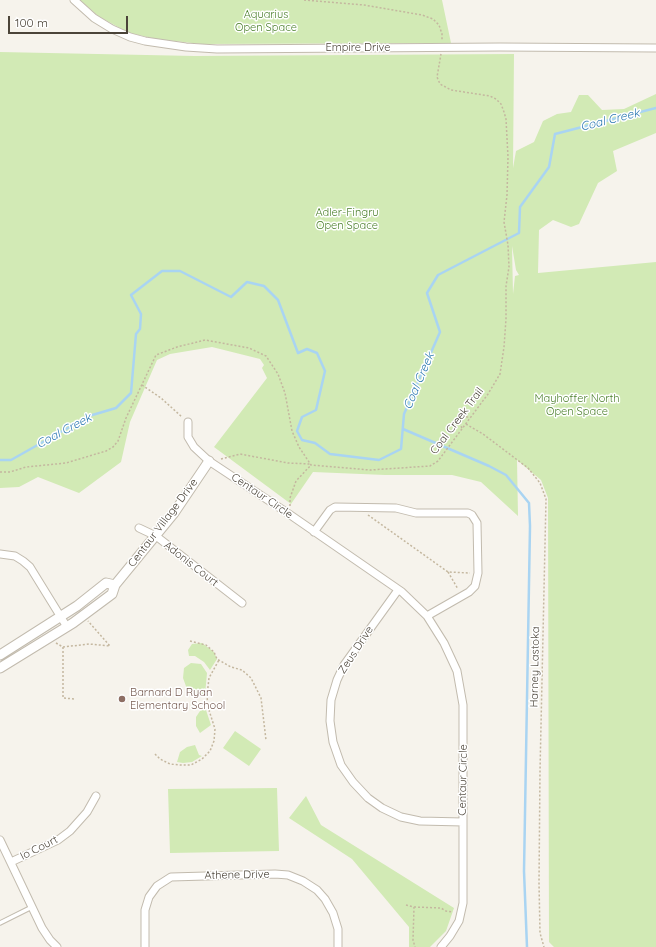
<!DOCTYPE html>
<style>
body{margin:0}
#map{position:relative;width:656px;height:947px;overflow:hidden;background:#f6f3ec;font-family:Quicksand,sans-serif}
canvas{display:block}
.scale{position:absolute;left:8px;top:16px;width:120px;height:18px;box-sizing:border-box;border:2px solid #4b4439;border-top:0;padding-left:5px;font-size:12px;line-height:14px;white-space:nowrap;color:#4b4439;-webkit-text-stroke:3px #fff;paint-order:stroke}
</style>
<div id="map">
<canvas width="656" height="947"></canvas>
<div class="scale">100 m</div>
</div>
<script>
const ctx = document.querySelector('canvas').getContext('2d');
ctx.lineJoin = 'round';
function fillPath(path, color) {
  ctx.fillStyle = color;
  ctx.fill(path, 'evenodd');
}
function poly(rows) {
  const path = new Path2D();
  for (const r of rows) {
    path.moveTo(r[0], r[1]);
    for (let i = 2; i < r.length; i += 2) path.lineTo(r[i], r[i + 1]);
  }
  return path;
}
function strokePath(path, color, width, dash) {
  ctx.strokeStyle = color;
  ctx.lineWidth = width;
  ctx.lineCap = dash ? 'butt' : 'round';
  ctx.setLineDash(dash || []);
  ctx.stroke(path);
}
function drawText(font, color, halo, rows, align = 'center') {
  ctx.font = font + ' Quicksand,sans-serif';
  ctx.lineWidth = 3;
  ctx.setLineDash([]);
  ctx.textBaseline = 'middle';
  ctx.strokeStyle = halo;
  ctx.fillStyle = color;
  for (const [text, x, y, turn = 0] of rows) {
    ctx.save();
    ctx.translate(x, y);
    ctx.rotate((+turn || 0) * Math.PI / 180);
    ctx.textAlign = isNaN(turn) ? turn : align;
    if (halo) ctx.strokeText(text, 0, 0);
    ctx.fillText(text, 0, 0);
    ctx.restore();
  }
}
const green = poly([
 [80,0,442,0,451,43,201,44,157,39,129,33,98,16],
 [0,52,195,56,514,54,513,168,516,151,534,142,543,121,557,114,571,112,579,95,588,95,602,110,624,109,656,94,656,133,613,151,617,171,598,183,579,224,571,227,553,220,539,230,538,273,656,262,656,947,554,947,549,942,548,498,541,480,517,460,518,516,481,482,452,475,385,475,313,472,291,504,214,447,267,378,262,368,264,365,260,359,212,347,170,354,157,360,130,422,121,462,79,493,38,477,19,487,0,488],
 [512,246,516,270,519,275,515,276,513,294],
 [202,643,214,652,217,659,210,670,204,662,195,656,189,656,188,650,192,644],
 [191,663,201,664,207,673,205,695,196,694,187,689,183,678,184,668],
 [205,707,211,725,200,733,196,726,196,717,200,711],
 [235,731,261,749,249,766,223,748],
 [195,745,199,755,202,756,192,762,183,763,177,762,180,752,187,747],
 [277,788,279,851,170,853,168,789],
 [306,796,321,825,454,908,446,931,430,947,409,947,409,927,352,859,289,818]
]);
const stream = poly([
 [403,429,489,466,506,475,529,503,530,526,524,871,527,947],
 [0,460,11,460,89,416,116,408,131,393,136,334,140,329,141,314,131,295,162,271,180,271,231,297,247,282,264,286,278,300,298,353,307,349,317,353,325,371,316,410,302,417,297,431,302,440,315,443,330,454,379,460,401,449,404,414,440,332,427,293,438,275,519,233,520,207,549,167,555,134,656,108]
]);
const path = poly([
 [304,0,364,5,422,15,433,19,439,25,442,34,442,41],
 [142,385,161,398,182,417],
 [466,424,483,434,528,468,540,483,546,499,540,771,539,883,540,933,544,947],
 [462,428,460,424,461,419,462,417,470,417],
 [221,459,240,454,288,463,310,464],
 [0,472,10,472,26,467,66,463,106,451,113,447,118,441,126,418,156,355,177,347,205,340,249,348,266,356,278,374,285,393,292,431,299,447,311,465,370,470,430,466,438,461,488,394,500,374,504,347,506,319,506,286,509,267,508,245,504,222,507,195,508,157,506,119,504,112,501,104,496,99,490,96,451,90,440,84,437,77,441,54],
 [290,506,290,498,296,481,311,465],
 [368,515,448,572,470,573],
 [448,572,458,589],
 [190,641,206,645,214,652,217,659,231,667,242,670,251,678,261,698,266,740],
 [56,643,63,647,89,644,110,646,88,621],
 [63,647,63,698,75,699],
 [155,754,160,759,170,764,180,765,191,765,202,759,210,751,214,741,215,729,208,707,207,696,209,678,219,660],
 [406,905,414,907,413,940,415,947],
 [414,907,441,908,446,911,453,912]
]);
const service = poly([
 [0,923,32,907]
]);
const minor = poly([
 [74,0,94,18,112,29,130,37,145,41,186,47,217,49,500,47,656,48],
 [188,422,188,437,194,447,209,461,289,514,402,592,427,616,444,643,457,671,463,705,463,903,459,921,450,936,441,947],
 [139,528,156,536,242,603],
 [314,532,330,510,335,507,396,508,416,513,468,513,472,515,477,523,478,573,475,586,469,592,427,616],
 [0,554,15,556,23,561,30,567,67,627],
 [398,590,344,665,337,680,331,700,330,721,333,742,341,765,353,782,368,798,382,808,401,817,420,821,463,822],
 [0,840,42,928,50,940,57,947],
 [11,862,58,840,70,831,87,812,96,796],
 [145,947,145,910,149,897,157,886,171,877,275,874,288,875,303,881,317,890,325,899,333,913,338,929,338,947]
]);
const tertiary = poly([
 [0,655,77,606,106,583,115,585],
 [0,668,73,623,112,594,115,585,174,513,209,461]
]);
const markers = [
 [122,699,4,"#8d6e63"]
];
const parkNames = [
 ["Aquarius",266,15],
 ["Open Space",266,28],
 ["Adler-Fingru",347,213],
 ["Open Space",347,226],
 ["Mayhoffer North",577,399],
 ["Open Space",577,412]
];
const streetNames = [
 ["Empire Drive",358,48],
 ["Coal Creek Trail",457,421,-53],
 ["Centaur Circle",262,496,34],
 ["Centaur Village Drive",163,523,-53],
 ["Adonis Court",191,564,38],
 ["Zeus Drive",356,650,-57],
 ["Harney Lastoka",535,667,-89],
 ["Centaur Circle",463,780,-89],
 ["Io Court",39,848,-27],
 ["Athene Drive",237,875,-1]
];
const educationNames = [
 ["Barnard D Ryan",130,693],
 ["Elementary School",130,706]
];
const waterNames = [
 ["Coal Creek",610,120,-14],
 ["Coal Creek",419,381,-67],
 ["Coal Creek",64,431,-28]
];
fillPath(green, '#d2eab5');
strokePath(stream, '#a9d4f2', 2.5);
strokePath(service, '#c2bbae', 5.5);
strokePath(minor, '#c2bbae', 9);
strokePath(tertiary, '#c2bbae', 11);
strokePath(path, '#c4b79f', 1.5, [2, 2]);
strokePath(service, '#fff', 3.5);
strokePath(minor, '#fff', 7);
strokePath(tertiary, '#fff', 9);
for (const [x, y, r, color] of markers) {
  const dot = new Path2D();
  dot.arc(x, y, r, 0, 2 * Math.PI);
  ctx.fillStyle = color;
  ctx.fill(dot);
  strokePath(dot, '#fff', 1.5);
}
drawText('11px', '#4a7f2a', '#fff', parkNames);
drawText('11px', '#4b4439', '#fff', streetNames);
drawText('11px', '#785e54', '#fff', educationNames, 'left');
drawText('italic 12px', '#2e7ab2', '#fff', waterNames);
</script>
